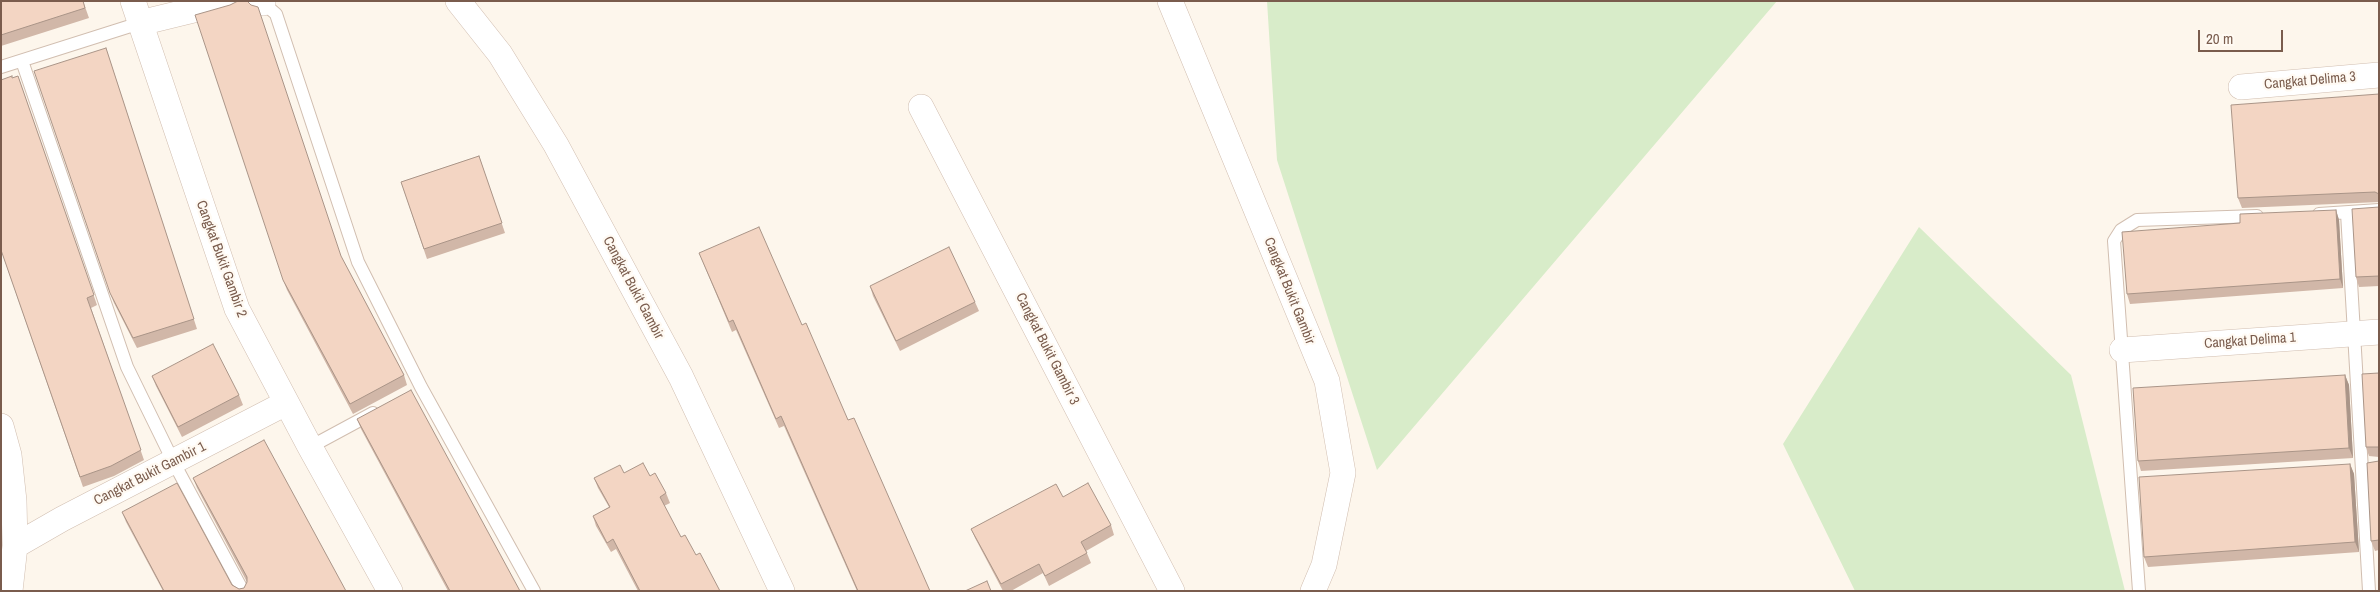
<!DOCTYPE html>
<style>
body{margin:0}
#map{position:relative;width:2380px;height:592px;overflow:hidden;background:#fdf6ec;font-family:"Archivo Narrow",sans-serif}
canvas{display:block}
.frame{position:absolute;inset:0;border:2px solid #7a5c4d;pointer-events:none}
.scale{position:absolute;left:2198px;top:30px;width:85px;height:22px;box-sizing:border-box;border:2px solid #7a5c4d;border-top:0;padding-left:6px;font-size:15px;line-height:18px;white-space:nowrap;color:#7a5c4d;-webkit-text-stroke:4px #fffaf3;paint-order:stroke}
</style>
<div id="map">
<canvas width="2380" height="592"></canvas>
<div class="frame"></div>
<div class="scale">20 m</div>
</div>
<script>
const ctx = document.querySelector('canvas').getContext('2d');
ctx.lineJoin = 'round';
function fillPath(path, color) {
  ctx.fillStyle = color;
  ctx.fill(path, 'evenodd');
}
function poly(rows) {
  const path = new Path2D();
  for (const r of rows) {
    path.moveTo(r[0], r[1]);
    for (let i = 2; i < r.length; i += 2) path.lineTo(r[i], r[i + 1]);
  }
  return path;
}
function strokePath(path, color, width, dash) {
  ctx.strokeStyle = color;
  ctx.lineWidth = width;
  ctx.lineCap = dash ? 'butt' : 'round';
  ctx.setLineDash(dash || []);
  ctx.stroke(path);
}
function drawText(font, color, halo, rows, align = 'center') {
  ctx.font = font + ' "Archivo Narrow",sans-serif';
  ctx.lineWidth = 4.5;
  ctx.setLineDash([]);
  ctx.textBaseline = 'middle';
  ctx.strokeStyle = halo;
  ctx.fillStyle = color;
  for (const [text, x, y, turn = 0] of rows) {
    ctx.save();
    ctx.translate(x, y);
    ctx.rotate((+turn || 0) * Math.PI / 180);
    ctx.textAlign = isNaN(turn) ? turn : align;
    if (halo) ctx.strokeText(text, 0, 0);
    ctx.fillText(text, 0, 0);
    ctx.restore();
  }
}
const green = poly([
 [1267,1,1777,1,1377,470,1277,160],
 [1919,227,2071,375,2125,591,1855,591,1783,444]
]);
const service = poly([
 [263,3,276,14,358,262,421,387,534,591],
 [22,61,127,367,174,463,243,591],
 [1,67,140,23],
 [2347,213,2369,591],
 [2319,214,2379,210],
 [310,447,373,413],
 [2139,591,2114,241,2121,230,2137,220,2257,216]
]);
const minor = poly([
 [133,1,237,309,310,447,390,591],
 [260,1,263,3],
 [458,1,500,54,556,145,681,377,782,591],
 [1170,1,1327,381,1343,473,1324,565,1313,591],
 [140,23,230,1],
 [2241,87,2379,75],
 [921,107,1172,591],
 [2122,350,2379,332],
 [1,426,9,455,14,501,15,546,10,591],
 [15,546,62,519,286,403]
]);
const wall = poly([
 [1,1,83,1,89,18,1,46],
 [106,48,197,329,137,348,114,303,110,293],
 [18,76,97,305,91,308,144,460,114,476,83,487,1,250,12,78],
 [2379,94,2379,202,2242,208,2238,198],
 [479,156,505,233,427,259,401,182],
 [2379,207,2379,286,2359,287,2356,277],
 [2336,210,2339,220,2343,288,2130,304,2127,294],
 [699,253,802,325,930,591,857,591,784,426,779,428,736,330,732,332],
 [342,258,404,375,407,385,353,414,287,290,283,280],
 [870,286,975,302,979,311,900,351,873,296],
 [2379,373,2379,457,2369,456,2366,447],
 [2345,375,2349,385,2353,458,2141,471,2138,461],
 [152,376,239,395,243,405,182,437,156,386],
 [357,419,520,591,448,591,361,429],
 [2379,461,2379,550,2375,551,2371,541],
 [2350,464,2354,474,2359,552,2148,567,2144,557],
 [624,473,650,476,666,493,670,503,664,506,681,537,696,555,720,591,638,591,616,549,611,552,596,526,593,516,609,507,598,488,594,478],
 [193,478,346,591,163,591,126,522,122,512,239,589,244,588,247,582,197,488],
 [1063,497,1111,525,1114,535,1086,551,1091,563,1049,586,1043,573,1011,591,1003,591,975,538,971,529]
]);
const shadedWall = poly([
 [2336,210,2339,220,2343,288,2340,279],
 [2345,375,2349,385,2353,458,2349,448],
 [2350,464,2354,474,2359,552,2355,542]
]);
const building = poly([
 [1,1,83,1,85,8,1,35,1,1],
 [238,1,247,1,251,5,258,7,341,256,404,375,350,404,283,280,195,15,230,5,238,1],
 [106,48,194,319,133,338,110,293,34,71,106,48],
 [12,76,12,78,18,76,94,295,87,298,141,450,111,466,80,477,1,250,1,80,12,76],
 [2379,94,2379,194,2375,192,2238,198,2231,105,2379,94],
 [479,156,502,223,424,249,401,182,479,156],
 [2379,207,2379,276,2356,277,2352,209,2379,207],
 [2336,210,2340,279,2127,294,2122,232,2240,223,2240,214,2336,210],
 [759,227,802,325,806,323,848,420,854,418,930,591,858,591,781,416,776,419,733,320,729,322,699,253,759,227],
 [949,247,975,302,896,341,870,286,949,247],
 [213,344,239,395,178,427,152,376,213,344],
 [2379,373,2379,447,2366,447,2362,374,2379,373],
 [2345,375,2349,448,2138,461,2133,388,2345,375],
 [411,390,520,591,450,591,357,419,411,390],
 [264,440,346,591,164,591,122,512,177,483,232,585,239,589,244,588,247,582,247,577,193,478,264,440],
 [2379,461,2379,540,2371,541,2367,463,2379,461],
 [643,463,650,476,655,473,666,493,660,497,681,537,685,535,696,555,700,553,720,591,640,591,613,539,607,543,593,516,610,507,594,478,620,465,624,473,643,463],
 [2350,464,2355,542,2144,557,2139,477,2350,464],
 [1088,483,1111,525,1081,542,1087,553,1045,576,1039,564,1001,584,971,529,1056,484,1063,497,1088,483],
 [987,581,991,591,965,591,987,581]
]);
const streetNames = [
 ["Cangkat Delima 3",2310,81,-5],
 ["Cangkat Bukit Gambir 2",221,259,70],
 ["Cangkat Bukit Gambir",633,288,62],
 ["Cangkat Bukit Gambir",1289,291,68],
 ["Cangkat Delima 1",2250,341,-4],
 ["Cangkat Bukit Gambir 3",1047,349,63],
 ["Cangkat Bukit Gambir 1",150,474,-27]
];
fillPath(green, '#d8ecc9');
strokePath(service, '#d1beb0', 14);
strokePath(minor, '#d1beb0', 26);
strokePath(service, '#fff', 12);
strokePath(minor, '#fff', 25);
fillPath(wall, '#d1b7a8');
fillPath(shadedWall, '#aa9588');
fillPath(building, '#f3d5c3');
strokePath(building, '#aa9588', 1);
drawText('14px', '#7a5c4d', '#fffaf3', streetNames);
</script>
